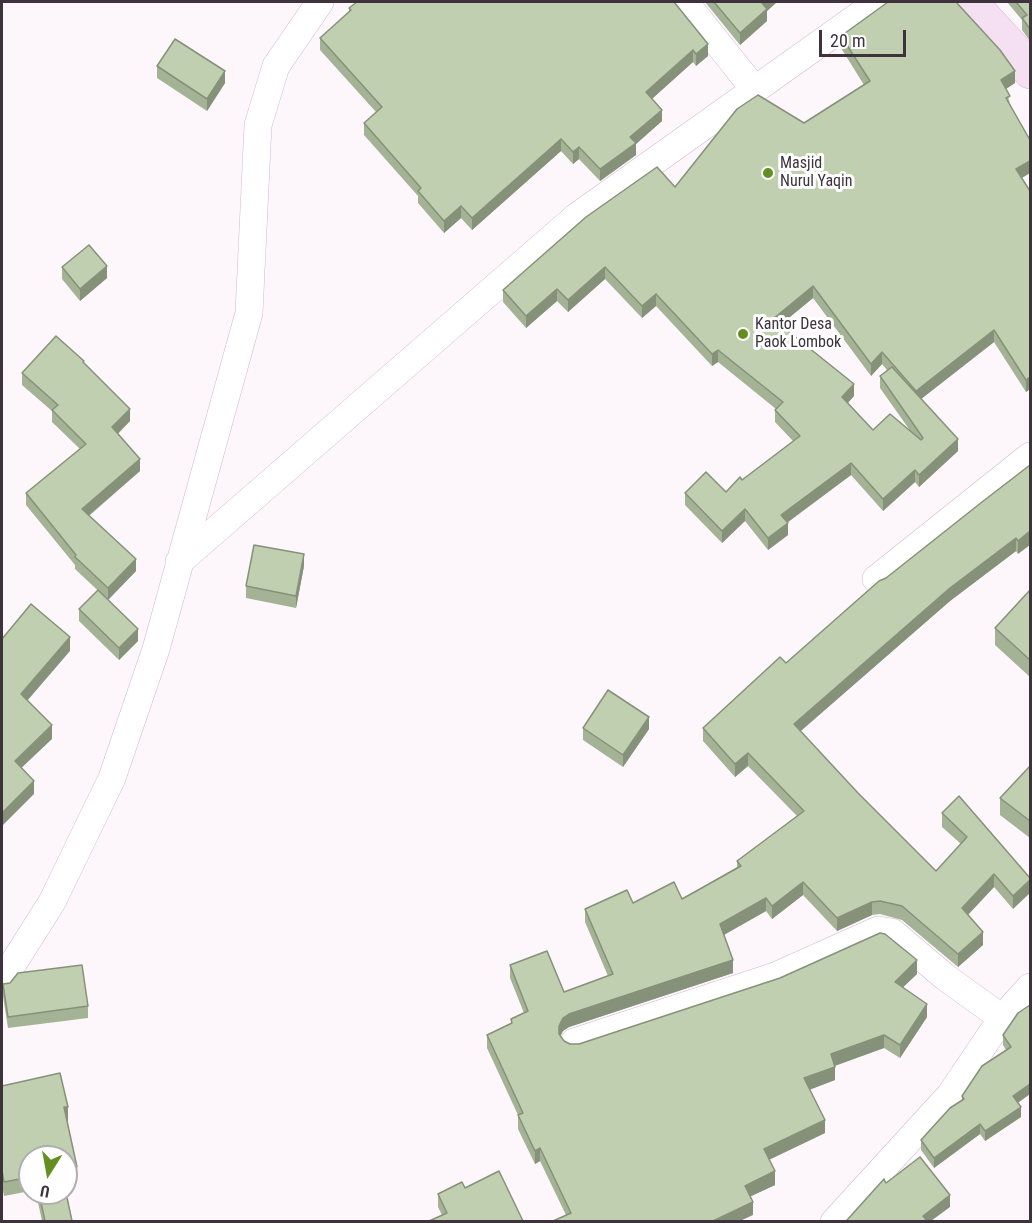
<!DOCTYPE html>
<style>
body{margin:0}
#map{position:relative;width:1032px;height:1223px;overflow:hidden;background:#fdf7fc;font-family:"Roboto Condensed",sans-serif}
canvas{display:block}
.frame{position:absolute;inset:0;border:3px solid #3e333d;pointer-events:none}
.north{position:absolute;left:18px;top:1145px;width:60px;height:60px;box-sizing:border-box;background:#fff;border:2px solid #b2adb1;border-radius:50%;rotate:191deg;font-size:16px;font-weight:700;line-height:24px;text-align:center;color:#3e333d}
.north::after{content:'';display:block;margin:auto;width:21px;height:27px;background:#638f21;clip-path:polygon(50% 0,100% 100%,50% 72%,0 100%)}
.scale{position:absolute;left:819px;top:30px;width:87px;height:27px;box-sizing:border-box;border:3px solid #3e333d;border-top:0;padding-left:8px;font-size:18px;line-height:21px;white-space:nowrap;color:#3e333d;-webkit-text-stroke:4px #fff;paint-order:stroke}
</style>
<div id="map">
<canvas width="1032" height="1223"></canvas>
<div class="frame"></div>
<div class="north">U</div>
<div class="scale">20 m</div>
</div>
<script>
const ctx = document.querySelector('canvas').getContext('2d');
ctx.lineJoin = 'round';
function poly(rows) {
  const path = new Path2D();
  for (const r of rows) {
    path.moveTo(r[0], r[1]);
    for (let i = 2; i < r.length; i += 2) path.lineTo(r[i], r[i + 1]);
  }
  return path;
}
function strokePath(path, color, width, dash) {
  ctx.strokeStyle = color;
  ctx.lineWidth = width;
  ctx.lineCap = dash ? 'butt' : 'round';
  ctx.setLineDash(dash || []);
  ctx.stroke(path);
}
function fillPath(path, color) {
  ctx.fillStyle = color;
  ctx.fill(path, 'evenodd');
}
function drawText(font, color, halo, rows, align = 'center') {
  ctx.font = font + ' "Roboto Condensed",sans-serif';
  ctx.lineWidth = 6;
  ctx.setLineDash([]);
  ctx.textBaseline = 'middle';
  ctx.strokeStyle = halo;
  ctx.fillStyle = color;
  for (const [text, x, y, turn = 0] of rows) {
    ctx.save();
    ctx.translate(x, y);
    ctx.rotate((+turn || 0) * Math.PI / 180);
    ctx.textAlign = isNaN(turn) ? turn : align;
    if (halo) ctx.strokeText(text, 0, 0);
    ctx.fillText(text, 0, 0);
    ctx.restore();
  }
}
const street = poly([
 [685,2,755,90],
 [179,562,576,217,878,2],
 [876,579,1030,456],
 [2,981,52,902,112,778,156,649,249,313,258,125,276,66,320,2],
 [574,1042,775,976,878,930,892,932,945,977,1002,1018],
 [834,1222,950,1095,1002,1018,1030,987]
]);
const secondary = poly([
 [971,2,1015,50,1030,72]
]);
const wall = poly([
 [674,2,708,56,696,66,693,62,652,99,662,121,636,144,636,155,600,181,579,159,573,164,561,151,472,230,461,218,444,233,418,203,418,196,364,135,364,123,376,112,320,50,320,38,349,12,349,8],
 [705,2,777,2,767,11,767,21,740,45],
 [1007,2,1030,2,1030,41,1022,30,1022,20],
 [887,3,1015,83,1006,89,1010,104,1030,140,1030,173,1022,178,1030,191,1030,389,1026,392,994,342,921,399,958,451,919,487,915,482,883,511,851,475,787,523,788,535,768,550,745,521,722,543,685,505,685,493,726,492,793,441,775,422,775,410,776,409,718,362,712,366,656,306,642,318,605,279,568,312,557,301,526,328,503,302,503,290,675,187,804,123,864,85,841,48,841,36],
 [813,298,871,376,882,364,887,370,880,376,880,388,909,429,873,430,848,403,854,396,780,325],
 [157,66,225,83,207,111,157,78],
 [62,267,107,278,80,301,62,279],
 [84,364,130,421,118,434,140,471,89,516,136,571,108,600,75,569,75,565,26,505,26,493,80,449,52,422,52,411,22,385,22,373],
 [1030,465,1018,554,1016,551,950,601,800,731,858,793,936,871,961,844,942,827,942,813,1030,878,1013,909,994,887,968,915,983,945,958,967,902,920,880,914,872,915,837,931,803,895,772,919,766,911,724,935,733,973,569,1027,563,1031,560,1036,564,1041,570,1044,579,1044,917,974,903,987,927,1017,900,1058,884,1048,835,1066,835,1080,810,1089,825,1133,769,1160,775,1185,751,1196,753,1215,566,1215,540,1161,535,1164,518,1129,518,1115,487,1048,487,1035,511,1023,511,1019,524,1013,510,978,510,965,564,992,608,976,585,922,585,909,682,899,737,867,737,861,797,816,748,766,735,777,703,741,703,728,786,663,886,578],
 [304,566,296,608,246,598,246,586],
 [1030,590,1030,677,995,645,995,628],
 [79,609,138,641,119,660,79,621],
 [583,728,649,729,623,767,583,740],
 [1030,766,1030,838,1000,815,1000,798],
 [10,983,88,1006,88,1018,8,1028,3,996,3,984],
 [1018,1013,1030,1094,1018,1103,1021,1117,985,1141,980,1134,934,1168,921,1150,921,1140,962,1100,962,1096,1006,1050,1003,1045,1003,1035],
 [2,1086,68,1121,67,1121,77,1167,77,1182,66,1184,66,1157,30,1157,30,1191,4,1196,2,1185],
 [465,1188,523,1221,442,1215,438,1207,438,1194],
 [36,1193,66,1193,72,1221,42,1221]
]);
const shadedWall = poly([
 [764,2,777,2,767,11,767,21,740,45,740,33],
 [708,44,708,56,696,66,696,54],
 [693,50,693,62,646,104,646,92],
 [225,71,225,83,207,111,207,99],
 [1015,71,1015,83,1001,92,1001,80],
 [662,110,662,121,636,144,636,155,600,181,600,169,630,137],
 [561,139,561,151,472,230,472,218],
 [579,147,579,159,573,164,573,152],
 [1030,161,1030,173,1016,181,1016,169],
 [461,206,461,218,444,233,444,221],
 [107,266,107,278,80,301,80,289],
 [605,267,605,279,568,312,568,300],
 [813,286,813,298,773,331,773,319],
 [557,289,557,301,526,328,526,316],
 [656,294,656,306,642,318,642,306],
 [994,330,994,342,916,403,916,391],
 [718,350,718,362,712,366,712,354],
 [882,352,882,364,871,376,871,364],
 [1030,377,1030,389,1026,392,1026,380],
 [854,384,854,396,842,409,842,397],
 [130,409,130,421,112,439,112,427],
 [958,439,958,451,919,487,919,475],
 [140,459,140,471,82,521,82,509],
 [851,463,851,475,781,527,781,515],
 [915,470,915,482,883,511,883,499],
 [745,509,745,521,722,543,722,531],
 [788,523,788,535,768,550,768,538],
 [1030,531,1030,545,1018,554,1018,541],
 [1016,538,1016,551,950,601,794,737,794,724,950,588],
 [304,554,304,566,296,608,296,596],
 [136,559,136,571,108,600,108,588],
 [138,629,138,641,119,660,119,648],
 [70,637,70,651,21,708,21,694],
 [649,717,649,729,623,767,623,755],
 [52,725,52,739,15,774,15,761],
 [748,753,748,766,735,777,735,764],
 [34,781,34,794,2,826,2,813],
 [994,874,994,887,962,921,962,908],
 [1030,880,1030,893,1013,909,1013,896],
 [803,882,803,895,772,919,772,906],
 [766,898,766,911,720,937,720,924],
 [872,902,872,915,837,931,837,918],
 [983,932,983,945,958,967,958,954],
 [733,960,733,973,569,1027,563,1031,559,1039,559,1026,563,1018,569,1014],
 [917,960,917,974,895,995,895,982],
 [927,1004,927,1017,900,1058,900,1045],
 [884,1035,884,1048,831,1067,831,1054],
 [835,1067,835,1080,804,1092,804,1078],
 [1030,1084,1030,1094,1013,1106,1013,1096],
 [64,1107,68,1107,68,1121,64,1122],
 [1021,1107,1021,1117,985,1141,985,1131],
 [825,1120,825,1133,764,1162,764,1149],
 [980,1124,980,1134,934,1168,934,1158],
 [540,1148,540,1161,535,1164,535,1151],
 [775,1171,775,1185,745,1199,745,1186],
 [950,1195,950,1207,931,1221,923,1221,923,1216],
 [753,1202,753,1215,740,1221,713,1221]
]);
const building = poly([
 [357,2,674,2,708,44,696,54,693,50,646,92,662,110,630,137,636,143,600,169,579,147,573,152,561,139,472,218,461,206,444,221,418,191,421,188,364,123,382,107,320,38,351,10,349,8,357,2],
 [714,2,764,2,762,3,767,9,740,33,714,2],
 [888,2,956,2,1000,50,1015,71,1001,80,1010,96,1006,98,1030,140,1030,161,1016,169,1030,191,1030,377,1026,380,994,330,916,391,882,352,871,364,813,286,773,319,854,384,842,397,873,430,890,414,921,440,923,438,880,376,892,367,958,439,919,475,915,470,883,499,851,463,781,515,788,523,768,538,745,509,722,531,685,493,706,472,726,492,740,477,742,480,800,436,775,410,783,402,718,350,712,354,656,294,642,306,605,267,568,300,557,289,526,316,503,290,586,217,657,167,675,187,737,109,758,95,804,123,870,81,841,36,888,2],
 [1016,2,1030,2,1030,29,1022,18,1027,15,1016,2],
 [175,39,225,71,207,99,157,66,175,39],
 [89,245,107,266,80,289,62,267,89,245],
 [56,336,84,361,83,362,130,409,112,427,140,459,82,509,136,559,108,588,75,557,76,555,26,493,86,444,52,410,58,405,22,373,56,336],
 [1030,465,1030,531,1018,541,1016,538,950,588,794,724,858,793,936,871,967,837,942,813,959,796,1030,878,1030,880,1013,896,994,874,962,908,983,932,958,954,902,906,880,901,872,902,837,918,803,882,772,906,766,898,720,924,733,960,569,1014,563,1018,559,1026,559,1034,564,1041,570,1044,579,1044,780,978,880,933,885,934,917,960,895,982,927,1004,900,1045,884,1035,831,1054,835,1067,804,1078,825,1120,764,1149,775,1171,745,1186,753,1202,713,1221,553,1221,571,1213,540,1148,535,1151,518,1115,523,1113,487,1035,512,1023,511,1019,528,1011,510,965,547,951,564,992,613,974,585,909,627,890,633,903,674,882,682,899,741,866,737,861,804,811,748,753,735,764,703,728,780,657,786,663,879,581,886,578,982,502,1030,465],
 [254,545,304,554,296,596,246,586,254,545],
 [98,590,138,629,119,648,79,609,98,590],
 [1030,590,1030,660,995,628,1030,590],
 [31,604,70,637,21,694,52,725,15,761,34,781,2,813,2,639,31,604],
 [608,690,649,717,623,755,583,728,608,690],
 [1030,766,1030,821,1000,798,1030,766],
 [82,965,88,1006,8,1017,3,984,10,983,18,973,82,965],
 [1030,1005,1030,1084,1013,1096,1021,1107,985,1131,980,1124,934,1158,921,1140,950,1108,964,1099,962,1096,982,1066,1011,1047,1003,1035,1018,1013,1030,1005],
 [60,1073,68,1107,64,1107,77,1167,66,1169,66,1157,30,1157,30,1177,4,1182,2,1171,2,1086,60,1073],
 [920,1157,950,1195,923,1216,927,1221,848,1221,847,1220,884,1179,886,1183,920,1157],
 [499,1171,523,1221,429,1221,447,1213,438,1194,462,1182,465,1188,499,1171],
 [39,1193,66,1193,72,1221,45,1221,39,1193]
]);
const markers = [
 [768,173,6,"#638f21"],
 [743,334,6,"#638f21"]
];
const poiNames = [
 ["Masjid",780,164],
 ["Nurul Yaqin",780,182],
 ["Kantor Desa",755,325],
 ["Paok Lombok",755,343]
];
strokePath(street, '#d3b7d1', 28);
strokePath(secondary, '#d3b7d1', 34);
strokePath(street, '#fff', 27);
strokePath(secondary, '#f5e0f3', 33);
fillPath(wall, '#a4b296');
fillPath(shadedWall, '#86917a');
fillPath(building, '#bfcfaf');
strokePath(building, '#86917a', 1.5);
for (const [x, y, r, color] of markers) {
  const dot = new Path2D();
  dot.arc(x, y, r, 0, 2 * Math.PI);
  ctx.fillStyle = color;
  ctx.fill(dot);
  strokePath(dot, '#fff', 2);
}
drawText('16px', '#3e333d', '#fff', poiNames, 'left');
</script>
